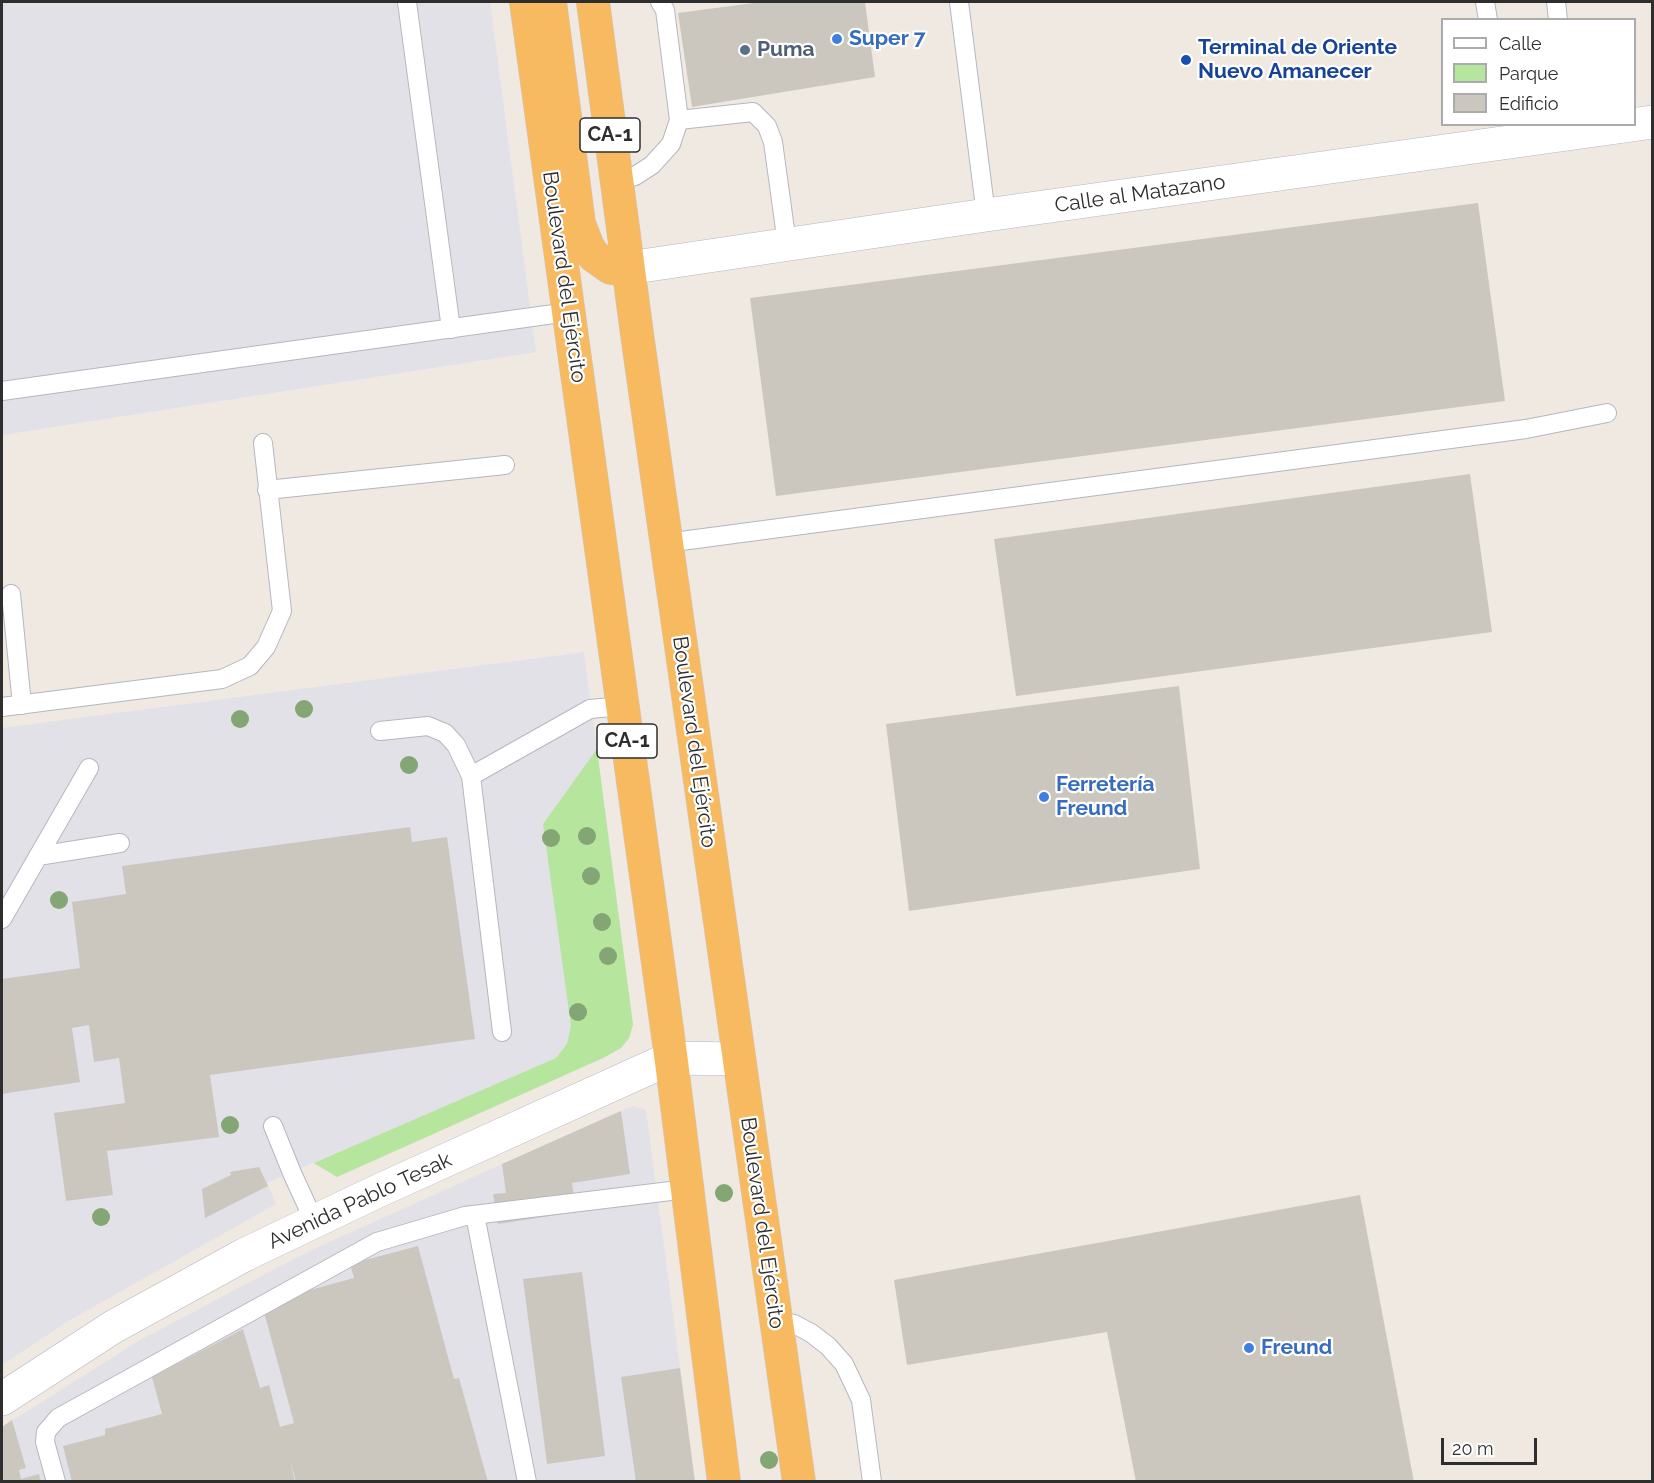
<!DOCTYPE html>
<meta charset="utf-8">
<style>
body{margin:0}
#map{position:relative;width:1654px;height:1483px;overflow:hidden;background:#efe9e1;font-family:Raleway,sans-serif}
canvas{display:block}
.frame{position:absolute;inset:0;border:3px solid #2e2e2e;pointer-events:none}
.legend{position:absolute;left:1441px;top:18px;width:195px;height:108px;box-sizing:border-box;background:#fff;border:2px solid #ababab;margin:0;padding:8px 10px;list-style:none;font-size:18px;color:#2e2e2e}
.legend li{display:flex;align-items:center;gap:12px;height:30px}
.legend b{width:30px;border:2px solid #ababab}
.scale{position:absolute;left:1441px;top:1438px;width:96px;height:27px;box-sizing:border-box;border:3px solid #2e2e2e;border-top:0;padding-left:8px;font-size:18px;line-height:21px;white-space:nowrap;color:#2e2e2e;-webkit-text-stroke:4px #fff;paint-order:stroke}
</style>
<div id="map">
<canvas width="1654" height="1483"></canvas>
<div class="frame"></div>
<ul class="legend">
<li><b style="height:8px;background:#fff"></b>Calle</li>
<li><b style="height:16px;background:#b6e59e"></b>Parque</li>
<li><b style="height:16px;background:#cbc7bf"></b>Edificio</li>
</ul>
<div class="scale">20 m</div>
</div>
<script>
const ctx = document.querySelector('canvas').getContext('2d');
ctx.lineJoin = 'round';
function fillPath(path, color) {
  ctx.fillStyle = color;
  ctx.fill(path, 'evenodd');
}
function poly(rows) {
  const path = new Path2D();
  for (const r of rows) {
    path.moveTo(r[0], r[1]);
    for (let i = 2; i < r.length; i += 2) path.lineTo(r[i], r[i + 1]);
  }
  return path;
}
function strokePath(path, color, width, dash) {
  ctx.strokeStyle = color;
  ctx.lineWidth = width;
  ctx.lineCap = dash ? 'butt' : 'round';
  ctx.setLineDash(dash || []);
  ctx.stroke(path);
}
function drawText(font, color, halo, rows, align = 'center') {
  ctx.font = font + ' Raleway,sans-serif';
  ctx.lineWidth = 4.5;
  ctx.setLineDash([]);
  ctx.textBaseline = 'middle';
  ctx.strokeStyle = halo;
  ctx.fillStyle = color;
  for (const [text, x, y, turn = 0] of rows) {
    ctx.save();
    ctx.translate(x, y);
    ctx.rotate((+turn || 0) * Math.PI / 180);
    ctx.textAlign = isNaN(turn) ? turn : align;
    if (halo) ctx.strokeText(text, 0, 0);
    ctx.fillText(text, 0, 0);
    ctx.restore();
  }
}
const industrial = poly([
 [2,2,490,2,536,352,2,435],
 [584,652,633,1025,629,1038,621,1048,603,1058,337,1177,313,1163,267,1183,276,1204,70,1320,2,1365,2,728],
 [633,1106,646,1110,695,1481,2,1482,2,1427,142,1339,305,1253,613,1114]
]);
const green = poly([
 [597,749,633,1025,629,1038,621,1048,603,1058,337,1177,314,1163,556,1058,567,1044,571,1026,543,824]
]);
const building = poly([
 [761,2,865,2,875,77,692,107,678,13],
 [1478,203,1505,401,776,496,750,298],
 [1470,474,1492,632,1016,696,994,539],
 [1179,686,1200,869,909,911,886,724],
 [410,827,412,842,447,837,475,1039,210,1075,219,1137,107,1151,113,1195,66,1201,54,1113,125,1103,119,1058,94,1062,89,1025,72,1028,80,1082,2,1094,2,979,80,968,72,902,126,894,122,866],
 [621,1111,630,1174,572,1183,576,1212,498,1224,493,1194,506,1193,502,1164],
 [259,1167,268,1186,205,1218,202,1189,231,1175,230,1172],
 [1360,1195,1414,1482,1136,1482,1107,1332,907,1365,894,1280],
 [418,1246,454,1379,459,1378,488,1482,296,1482,290,1460,295,1482,72,1482,63,1446,105,1435,105,1429,162,1414,152,1377,243,1329,260,1388,269,1385,280,1427,294,1423,264,1312,288,1296,354,1278,350,1264],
 [582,1272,605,1456,547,1464,523,1279],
 [680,1368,695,1482,636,1482,621,1377],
 [12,1420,26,1468,19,1470,21,1479,39,1474,41,1482,2,1482,2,1427]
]);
const service = poly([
 [407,2,451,329],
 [959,2,986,215],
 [1485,2,1488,20],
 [1556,2,1558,20],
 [679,120,753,112,767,126,773,142,787,244],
 [616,182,635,176,652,165,671,144,679,120,665,10,660,2],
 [2,391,568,312],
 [267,490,505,465],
 [666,543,1526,429,1607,413],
 [11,594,22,705],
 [2,707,222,679,250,666,266,647,282,611,263,443],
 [380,731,428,726,445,733,456,745,471,776,590,709,622,706],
 [471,776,502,1032],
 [38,856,120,843],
 [2,919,89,768],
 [273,1126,292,1173,314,1221],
 [475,1215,527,1482],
 [776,1320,794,1324,811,1333,828,1346,844,1364,861,1400,872,1482],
 [56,1482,45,1442,46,1432,58,1418,377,1242,465,1216,687,1189]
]);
const minor = poly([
 [628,268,986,215,1652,122]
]);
const tertiary = poly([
 [2,1399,113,1327,244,1255,378,1191,671,1058,738,1059]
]);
const trunk = poly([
 [526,2,671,1058,724,1482],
 [550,2,579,224,588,247,594,256,611,268,628,268],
 [593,2,637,334,799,1482]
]);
const trees = [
 [304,709],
 [240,719],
 [409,765],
 [587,836],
 [551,838],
 [591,876],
 [59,900],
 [602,922],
 [608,956],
 [578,1012],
 [230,1125],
 [724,1193],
 [101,1217],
 [769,1460]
];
const markers = [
 [837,39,6,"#3f7fe0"],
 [745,50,6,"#5c6f8a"],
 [1186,60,6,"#1a4fb4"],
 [1044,797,6,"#3f7fe0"],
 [1249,1348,6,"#3f7fe0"]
];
const shields = [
 [610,135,60],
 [627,741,60]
];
const shieldNames = [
 ["CA-1",610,135],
 ["CA-1",627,741]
];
const shopNames = [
 ["Super 7",849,39],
 ["Ferretería",1056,785],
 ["Freund",1056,809],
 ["Freund",1261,1348]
];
const transitNames = [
 ["Terminal de Oriente",1198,48],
 ["Nuevo Amanecer",1198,72]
];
const serviceNames = [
 ["Puma",757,50]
];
const streetNames = [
 ["Calle al Matazano",1140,194,-8],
 ["Boulevard del Ejército",564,277,82],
 ["Boulevard del Ejército",694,742,82],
 ["Avenida Pablo Tesak",360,1201,-25],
 ["Boulevard del Ejército",762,1223,82]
];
fillPath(industrial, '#e3e1e8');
fillPath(green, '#b6e59e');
fillPath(building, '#cbc7bf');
strokePath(service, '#b4b7c1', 20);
strokePath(minor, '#b4b7c1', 34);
strokePath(tertiary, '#b4b7c1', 34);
strokePath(trunk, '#c9c9c9', 34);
strokePath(service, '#fff', 18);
strokePath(minor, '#fff', 33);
strokePath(tertiary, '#fff', 33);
strokePath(trunk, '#f8ba60', 33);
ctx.fillStyle = '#84a574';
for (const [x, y] of trees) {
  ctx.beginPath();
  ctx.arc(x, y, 9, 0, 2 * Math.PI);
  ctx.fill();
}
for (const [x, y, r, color] of markers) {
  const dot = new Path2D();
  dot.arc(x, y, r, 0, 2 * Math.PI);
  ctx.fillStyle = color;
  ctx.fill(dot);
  strokePath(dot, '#fff', 2);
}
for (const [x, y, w] of shields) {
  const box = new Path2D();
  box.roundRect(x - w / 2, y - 17, w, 34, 4.5);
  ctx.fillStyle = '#fff';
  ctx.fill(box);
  strokePath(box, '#2e2e2e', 1.5);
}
drawText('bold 20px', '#2e2e2e', null, shieldNames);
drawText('bold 21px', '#366cbe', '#fff', shopNames, 'left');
drawText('bold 21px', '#164399', '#fff', transitNames, 'left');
drawText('bold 21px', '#4e5e75', '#fff', serviceNames, 'left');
drawText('21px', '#2e2e2e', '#fff', streetNames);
</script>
